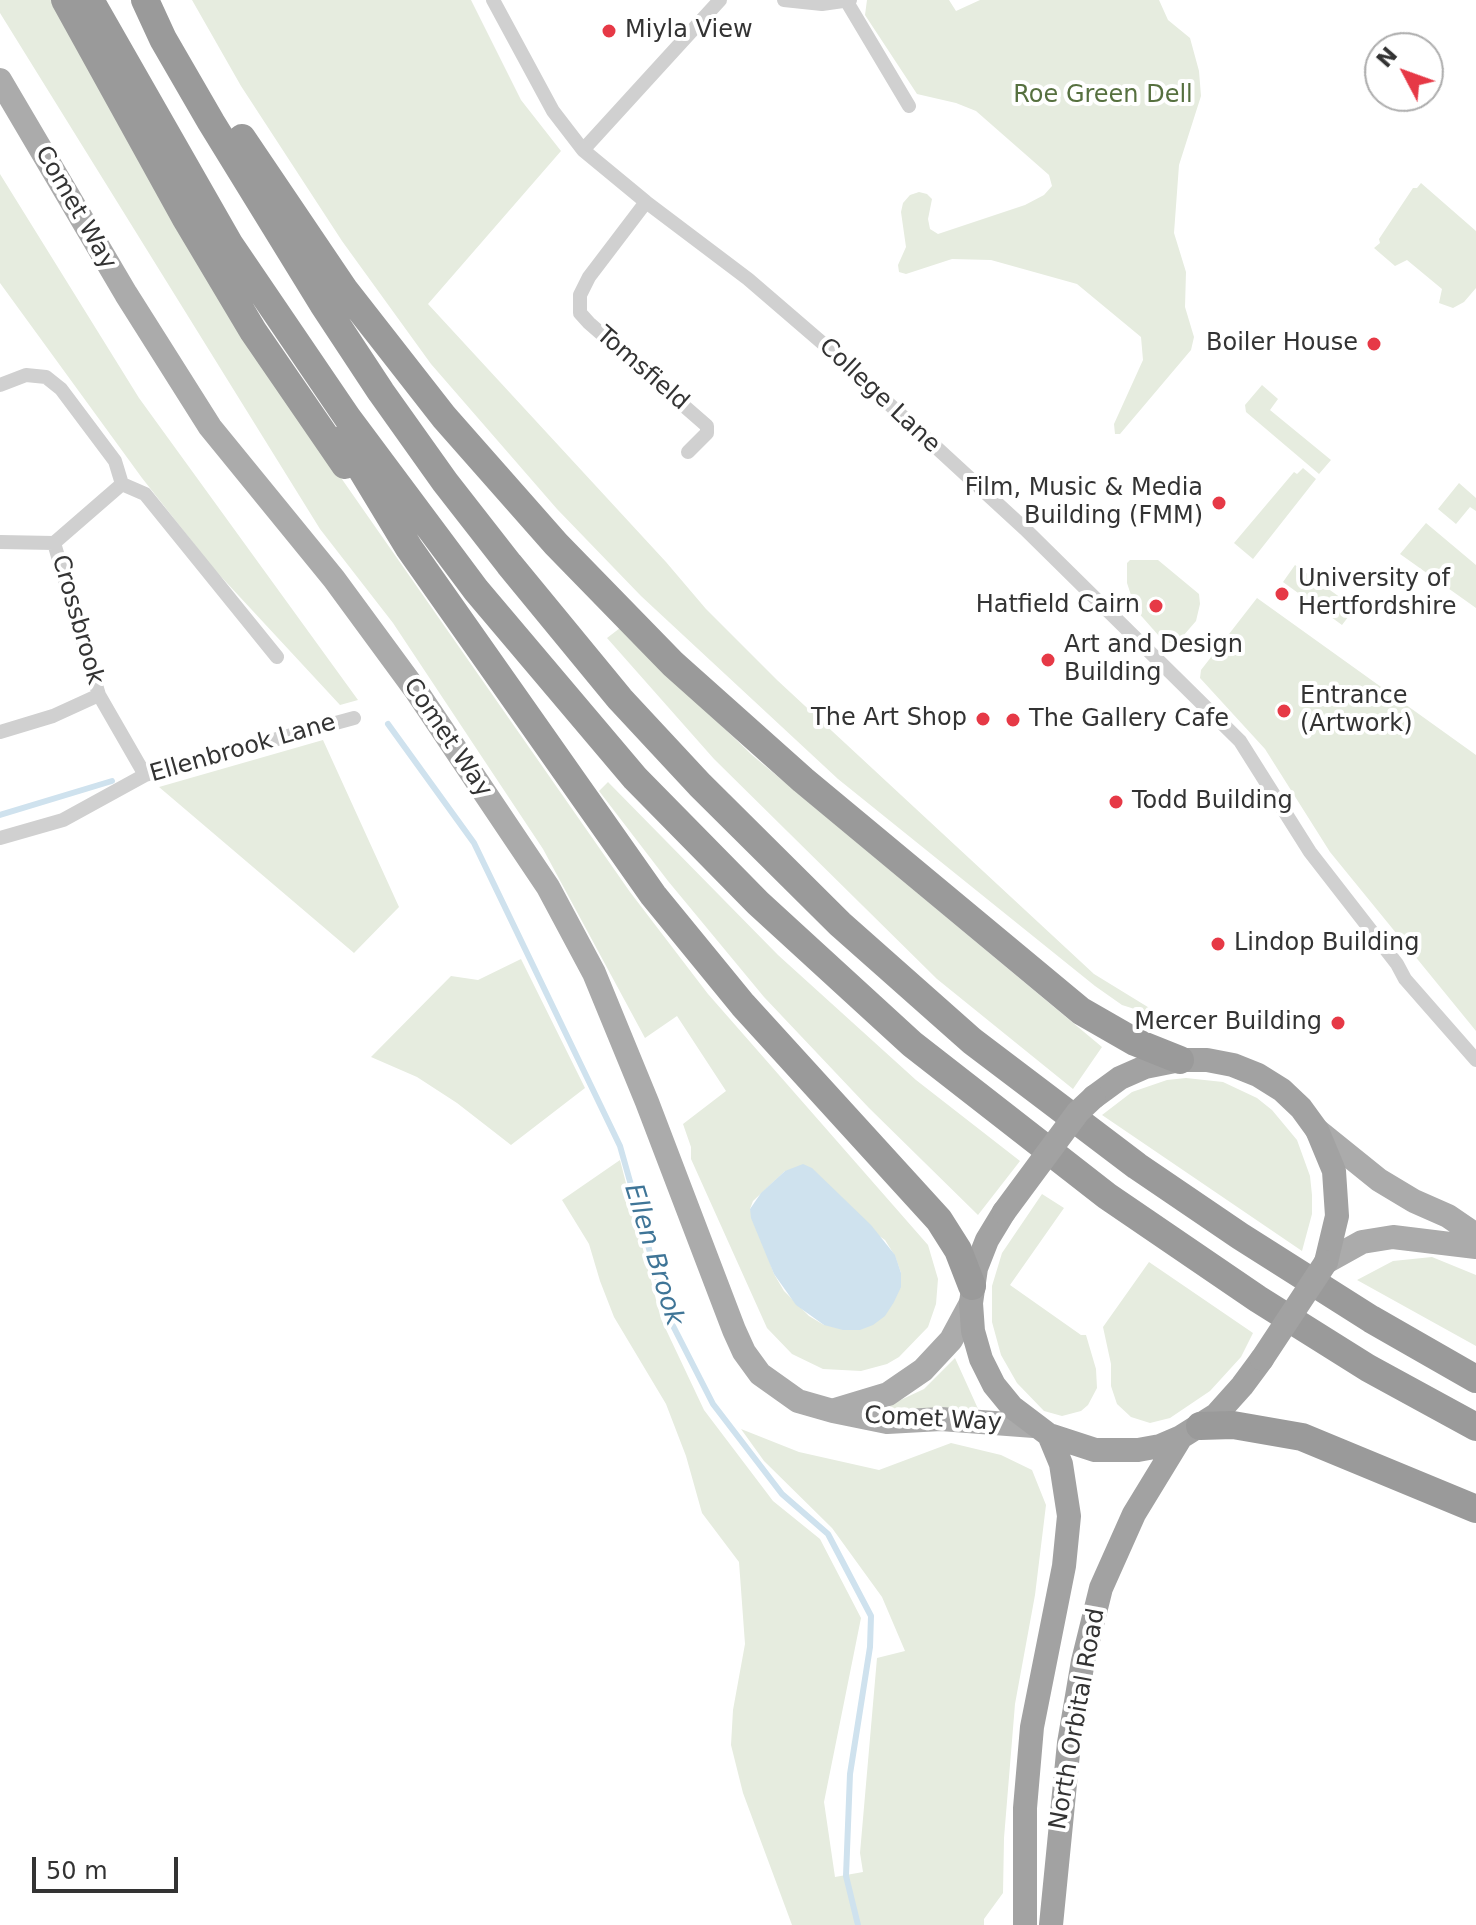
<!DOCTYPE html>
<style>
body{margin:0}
#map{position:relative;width:1476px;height:1925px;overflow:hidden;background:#fff;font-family:"DejaVu Sans",sans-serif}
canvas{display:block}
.north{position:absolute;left:1364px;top:32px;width:80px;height:80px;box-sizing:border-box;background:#fff;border:2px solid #adadad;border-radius:50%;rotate:311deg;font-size:22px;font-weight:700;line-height:32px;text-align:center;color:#333}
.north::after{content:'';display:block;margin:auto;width:28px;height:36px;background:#e63946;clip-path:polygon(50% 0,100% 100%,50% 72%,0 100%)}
.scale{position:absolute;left:32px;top:1857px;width:146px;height:36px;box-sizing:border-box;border:4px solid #333;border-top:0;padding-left:10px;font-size:24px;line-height:28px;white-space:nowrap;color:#333;-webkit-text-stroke:6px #fff;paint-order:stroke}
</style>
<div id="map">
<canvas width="1476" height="1925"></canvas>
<div class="north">N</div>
<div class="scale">50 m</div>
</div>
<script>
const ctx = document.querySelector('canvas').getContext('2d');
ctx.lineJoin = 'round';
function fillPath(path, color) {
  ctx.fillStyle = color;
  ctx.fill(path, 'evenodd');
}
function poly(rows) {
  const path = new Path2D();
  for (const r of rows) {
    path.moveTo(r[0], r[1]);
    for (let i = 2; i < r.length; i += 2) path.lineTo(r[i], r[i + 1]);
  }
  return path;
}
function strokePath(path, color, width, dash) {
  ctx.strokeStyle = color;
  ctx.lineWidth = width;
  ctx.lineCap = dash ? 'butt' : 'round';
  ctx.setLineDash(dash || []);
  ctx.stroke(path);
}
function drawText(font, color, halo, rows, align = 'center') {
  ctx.font = font + ' "DejaVu Sans",sans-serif';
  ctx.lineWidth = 8;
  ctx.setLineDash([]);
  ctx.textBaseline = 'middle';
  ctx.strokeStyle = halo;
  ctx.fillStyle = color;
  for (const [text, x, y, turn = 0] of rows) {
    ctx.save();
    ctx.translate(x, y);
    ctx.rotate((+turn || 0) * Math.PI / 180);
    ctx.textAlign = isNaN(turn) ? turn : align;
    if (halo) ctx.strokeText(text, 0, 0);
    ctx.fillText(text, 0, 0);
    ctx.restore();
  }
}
const green = poly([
 [0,0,56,0,323,452,630,892,708,994,928,1245,938,1279,936,1304,928,1327,899,1357,887,1364,861,1371,823,1369,792,1354,767,1328,691,1159,691,1147,683,1124,726,1091,677,1016,645,1038,543,849,393,623,320,529,0,13],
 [785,1171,885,1240,895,1256,901,1273,824,1325,809,1316,784,1291,774,1274,750,1209,753,1201],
 [192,0,471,0,521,100,561,151,428,304,666,562,706,609,777,680,1094,974,1169,1020,1122,1005,1095,986,838,779,641,596,557,509,431,364,342,241,241,86],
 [867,0,949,0,956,11,980,0,1159,0,1168,20,1190,38,1199,71,1201,96,1179,165,1174,233,1186,272,1185,307,1194,337,1191,350,1120,434,1115,434,1114,424,1143,360,1141,337,1077,284,991,260,952,259,906,274,899,272,898,265,906,247,901,212,903,203,910,195,919,192,927,194,932,199,928,219,930,229,938,234,1025,205,1044,195,1052,186,1049,175,976,111,956,103,917,94,865,15],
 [0,174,139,398,358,700,340,705,213,568,142,478,0,283],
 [1421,183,1476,231,1476,288,1464,302,1453,308,1439,303,1442,289,1407,260,1395,266,1374,248,1380,243,1379,239,1413,188,1417,188],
 [1262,385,1278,399,1270,410,1331,460,1319,474,1246,412,1245,405],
 [1303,468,1316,479,1253,559,1234,543,1294,472,1297,474],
 [1459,483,1476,498,1476,511,1470,507,1456,524,1438,509],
 [1426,523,1476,565,1476,608,1400,554],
 [1130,560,1158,560,1199,594,1200,604,1196,621,1177,643,1169,643,1159,636,1136,610,1127,583,1127,563],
 [1295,565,1355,608,1342,625,1283,582],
 [1257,598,1476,755,1476,1031,1330,852,1265,749,1200,678,1201,670],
 [620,628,752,755,1102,1047,1073,1089,937,979,714,759,607,638],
 [323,740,399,907,354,953,159,787],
 [608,782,778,955,916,1080,1020,1161,978,1215,869,1108,764,997,668,881,599,791],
 [521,959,585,1088,511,1145,457,1103,417,1077,371,1057,451,976,478,980],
 [1186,1078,1223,1082,1257,1098,1272,1110,1297,1140,1310,1176,1312,1195,1312,1214,1302,1251,1102,1115,1132,1092,1167,1080],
 [620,1160,661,1319,704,1410,773,1501,820,1539,861,1618,824,1802,835,1877,863,1872,860,1853,877,1658,905,1651,882,1597,832,1528,764,1461,741,1429,799,1452,879,1470,951,1443,1001,1455,1032,1470,1046,1505,1035,1595,1015,1704,1004,1838,1003,1893,984,1919,984,1925,792,1925,743,1793,731,1745,733,1710,745,1644,739,1562,702,1513,686,1456,666,1404,614,1317,600,1281,589,1244,562,1200],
 [1042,1194,1064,1208,1010,1285,1081,1335,1086,1335,1096,1369,1097,1388,1088,1405,1081,1411,1062,1416,1044,1411,1017,1383,1001,1355,992,1322,992,1286,1002,1253],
 [1432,1257,1476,1275,1476,1346,1357,1280,1393,1261],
 [1149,1262,1253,1333,1241,1357,1210,1391,1170,1418,1150,1423,1131,1417,1117,1404,1111,1386,1111,1364,1103,1327],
 [955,1358,979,1411,890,1412,890,1405,924,1389]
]);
const water = poly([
 [803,1164,812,1168,871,1225,895,1255,901,1273,901,1287,894,1302,885,1316,873,1325,860,1330,843,1330,824,1325,796,1305,774,1274,751,1218,750,1209,761,1193,785,1171]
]);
const stream = poly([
 [388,724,474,843,620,1146,668,1316,713,1404,782,1494,828,1534,871,1616,870,1647,850,1774,846,1876,858,1925],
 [0,815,112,781]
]);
const minor = poly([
 [493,0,553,111,583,150,646,202,748,279,827,347,1025,529,1240,741,1310,852,1397,964,1405,979,1476,1060],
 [784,0,822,4,850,0],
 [847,2,909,106],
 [583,150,720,0],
 [646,202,589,277,580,295,580,313,589,323,707,426,707,433,688,452],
 [0,385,26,375,46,377,61,389,115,461,122,484,54,543,99,695,145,775],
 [122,484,145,494,277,657],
 [0,542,54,543],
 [0,732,53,716,99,695],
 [0,838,63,820,145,775,354,718]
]);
const primary = poly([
 [0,80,126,294,210,427,334,579,417,692,548,887,594,973,647,1102,734,1330,744,1352,760,1374,798,1401,833,1411,887,1422,941,1419,1034,1426],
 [1317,1130,1379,1180,1414,1201,1448,1216,1476,1235],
 [1326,1262,1362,1242,1393,1237,1476,1247],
 [835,1410,888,1394,923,1370,951,1340,971,1303]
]);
const trunk = poly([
 [1094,1097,1120,1078,1145,1067,1180,1060,1207,1060,1233,1065,1258,1075,1282,1090,1301,1108,1317,1130,1334,1171,1337,1216,1326,1262],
 [1004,1212,987,1240,976,1268,971,1303,973,1331,981,1359,994,1385,1012,1407,1049,1435,1095,1450,1138,1450,1160,1446,1181,1437,1216,1415,1242,1386,1262,1359],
 [1025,1925,1025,1808,1032,1727,1064,1566,1069,1516,1061,1464,1049,1435],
 [1051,1925,1069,1743,1083,1661,1101,1588,1134,1514,1181,1437]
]);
const motorway = poly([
 [65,0,185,217,253,331,345,465],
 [90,0,235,254],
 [145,0,163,39,211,122,323,304,381,392,445,482,509,564,620,699,700,785,840,924,972,1041,1137,1166,1240,1236,1371,1319,1476,1379],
 [242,138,344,289,444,417,556,544,673,664,803,780,1081,1011,1135,1042,1180,1060],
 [226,239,347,417,476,590,635,778,758,903,912,1044,1107,1196,1258,1299,1368,1368,1476,1427],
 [343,439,409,548,653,895,743,1005,939,1220,958,1250,972,1286],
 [1200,1426,1233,1425,1302,1437,1476,1509]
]);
const trunkBridge = poly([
 [1004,1212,1078,1112,1094,1097],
 [1262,1359,1326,1262]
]);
const markers = [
 [609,31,8,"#e63946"],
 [1374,344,8,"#e63946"],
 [1219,503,8,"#e63946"],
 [1282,594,8,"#e63946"],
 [1156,606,8,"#e63946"],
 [1048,660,8,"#e63946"],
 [1284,711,8,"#e63946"],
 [983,719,8,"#e63946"],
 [1013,720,8,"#e63946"],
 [1116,802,8,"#e63946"],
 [1218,944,8,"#e63946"],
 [1338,1023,8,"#e63946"]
];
const poiNames = [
 ["Miyla View",625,31],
 ["Boiler House",1358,344,"right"],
 ["Film, Music & Media",1203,489,"right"],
 ["Building (FMM)",1203,517,"right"],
 ["University of",1298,580],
 ["Hertfordshire",1298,608],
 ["Hatfield Cairn",1140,606,"right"],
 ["Art and Design",1064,646],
 ["Building",1064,674],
 ["Entrance",1300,697],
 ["(Artwork)",1300,725],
 ["The Art Shop",967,719,"right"],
 ["The Gallery Cafe",1029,720],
 ["Todd Building",1132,802],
 ["Lindop Building",1234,944],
 ["Mercer Building",1322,1023,"right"]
];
const parkNames = [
 ["Roe Green Dell",1103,96]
];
const streetNames = [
 ["Comet Way",75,208,60],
 ["Tomsfield",642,369,41],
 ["College Lane",879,396,43],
 ["Crossbrook",77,620,74],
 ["Comet Way",447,738,56],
 ["Ellenbrook Lane",243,749,-16],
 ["Comet Way",933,1420,3],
 ["North Orbital Road",1078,1719,-80]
];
const waterNames = [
 ["Ellen Brook",653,1255,73]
];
fillPath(green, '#e6ecdf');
fillPath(water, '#cfe2ee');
strokePath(stream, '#cfe2ee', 6);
strokePath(minor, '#d0d0d0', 14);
strokePath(primary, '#ababab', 24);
strokePath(trunk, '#a2a2a2', 24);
strokePath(motorway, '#9a9a9a', 28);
strokePath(trunkBridge, '#a2a2a2', 24);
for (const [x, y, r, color] of markers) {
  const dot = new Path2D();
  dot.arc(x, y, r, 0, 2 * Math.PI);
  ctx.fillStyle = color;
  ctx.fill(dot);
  strokePath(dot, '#fff', 3);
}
drawText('24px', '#333', '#fff', poiNames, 'left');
drawText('24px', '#56703f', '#fff', parkNames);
drawText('24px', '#333', '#fff', streetNames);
drawText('italic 26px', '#3f7597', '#fff', waterNames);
</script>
